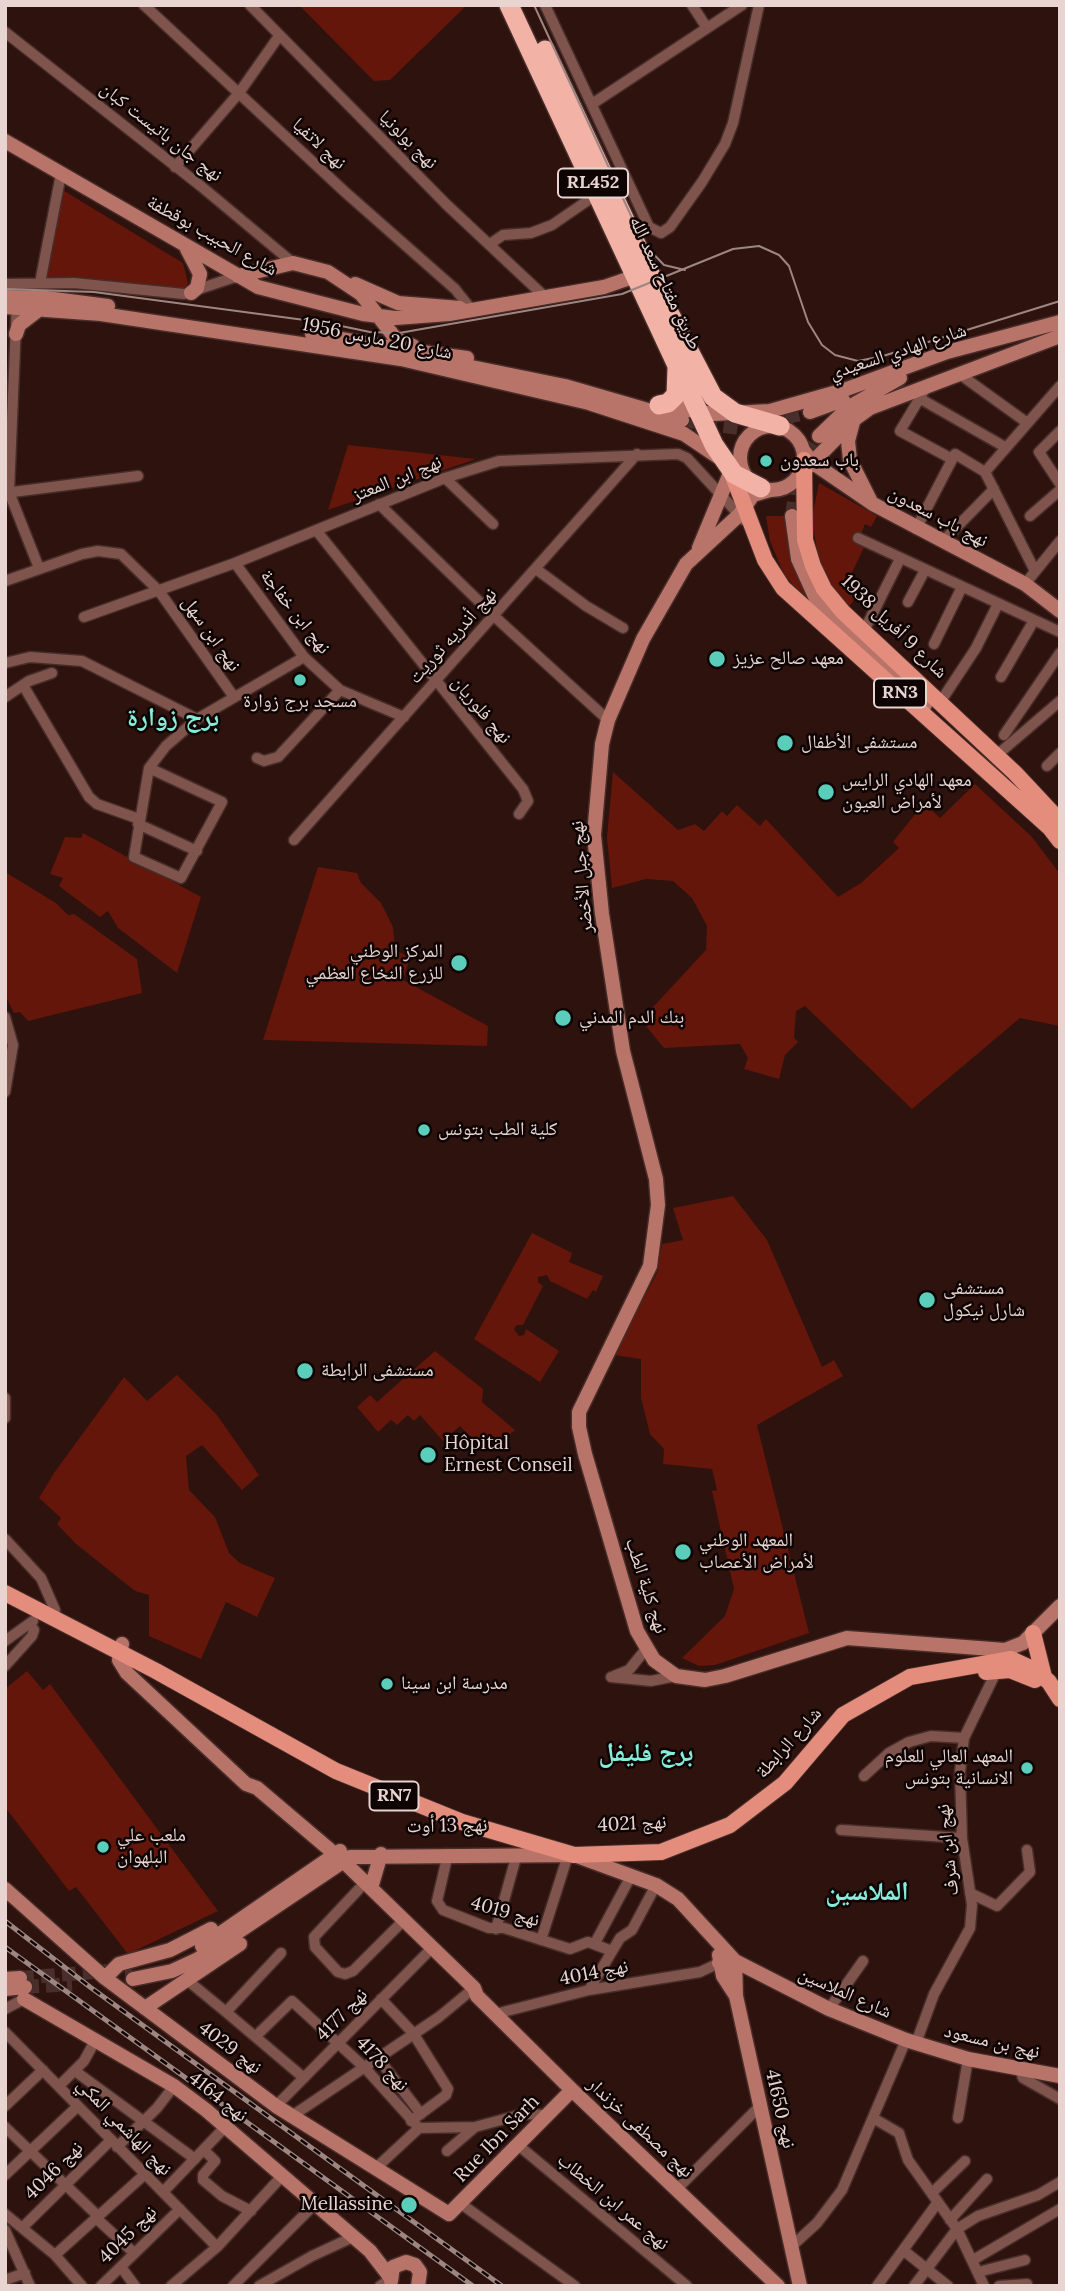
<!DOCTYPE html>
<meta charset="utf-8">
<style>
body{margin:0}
#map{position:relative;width:1065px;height:2291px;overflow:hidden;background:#2d120e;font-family:Lora,serif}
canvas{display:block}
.frame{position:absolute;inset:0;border:7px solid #e8d4d0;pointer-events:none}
</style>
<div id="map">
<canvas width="1065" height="2291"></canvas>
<div class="frame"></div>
</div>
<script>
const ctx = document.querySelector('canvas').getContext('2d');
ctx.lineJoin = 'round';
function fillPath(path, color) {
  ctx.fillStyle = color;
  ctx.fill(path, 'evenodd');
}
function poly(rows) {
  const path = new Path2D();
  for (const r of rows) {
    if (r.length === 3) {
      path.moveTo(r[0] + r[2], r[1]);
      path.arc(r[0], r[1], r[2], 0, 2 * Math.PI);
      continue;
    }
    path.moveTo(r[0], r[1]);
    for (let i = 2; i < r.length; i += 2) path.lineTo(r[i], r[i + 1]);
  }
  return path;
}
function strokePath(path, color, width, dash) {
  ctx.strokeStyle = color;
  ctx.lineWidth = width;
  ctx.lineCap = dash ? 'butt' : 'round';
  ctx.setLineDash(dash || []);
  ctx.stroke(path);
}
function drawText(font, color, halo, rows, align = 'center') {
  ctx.font = font + ' Lora,"Noto Naskh Arabic",serif';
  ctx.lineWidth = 5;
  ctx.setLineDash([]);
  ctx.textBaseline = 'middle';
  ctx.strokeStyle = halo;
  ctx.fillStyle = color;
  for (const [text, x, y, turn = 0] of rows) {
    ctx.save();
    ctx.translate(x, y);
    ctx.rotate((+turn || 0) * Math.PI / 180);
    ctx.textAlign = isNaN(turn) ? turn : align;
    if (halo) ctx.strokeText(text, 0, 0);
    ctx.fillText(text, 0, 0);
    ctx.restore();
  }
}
const green = poly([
 [299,5,467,5,390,80,374,81],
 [61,189,183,263,188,283,184,290,46,279],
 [348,445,476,459,328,510],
 [819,483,877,516,871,527,865,524,861,534,868,539,847,583,861,590,849,607,833,588,818,558,812,518],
 [766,516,789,516,817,607,794,587,783,572,770,541],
 [613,772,678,830,695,824,704,831,722,811,727,816,737,805,760,826,766,819,838,897,861,883,899,848,893,842,924,803,940,818,975,784,1032,837,1060,874,1060,1026,1020,1018,912,1109,805,1006,796,1011,794,1038,798,1042,785,1055,779,1079,744,1069,748,1058,740,1044,664,1048,641,1020,706,950,707,926,692,898,673,881,646,879,612,888,607,838],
 [83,833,201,897,177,973,118,928,108,911,100,917,59,886,63,878,50,874,65,837,81,838],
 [318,867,357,873,361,883,381,903,393,927,395,950,410,957,403,980,488,1026,487,1046,263,1040],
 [5,872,56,903,68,915,74,914,137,959,142,993,28,1021,20,1012,14,1013,5,995],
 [733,1196,767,1240,822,1367,834,1360,843,1376,757,1425,809,1633,715,1665,699,1666,682,1658,725,1616,734,1589,712,1491,717,1490,712,1469,663,1464,664,1449,650,1434,641,1398,641,1359,614,1355,657,1273,662,1244,683,1240,673,1208],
 [532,1233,572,1253,569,1262,603,1276,596,1292,593,1290,587,1299,550,1281,547,1275,538,1277,538,1282,543,1286,523,1325,517,1325,514,1329,519,1336,524,1335,526,1329,559,1351,540,1382,474,1339],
 [435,1351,483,1389,482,1402,515,1430,495,1447,492,1443,483,1450,460,1426,443,1441,420,1415,414,1421,408,1415,397,1425,391,1420,378,1432,357,1407,370,1395,377,1402],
 [177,1375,217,1415,259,1475,242,1490,202,1445,186,1456,189,1490,215,1517,229,1553,240,1563,275,1578,257,1617,226,1602,201,1659,149,1636,149,1595,135,1591,75,1543,57,1524,61,1518,39,1498,54,1473,124,1377,147,1401],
 [27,1671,43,1690,50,1684,218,1911,128,1954,76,1887,69,1891,5,1807,5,1689]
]);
const secondaryTunnel = poly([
 [682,420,738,428,810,412],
 [792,516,798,470,819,436],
 [20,1978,132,1969],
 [25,1987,72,1984]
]);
const street = poly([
 [144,5,345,192,455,289,471,309],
 [250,5,447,205,545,297],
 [545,5,649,227,661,233,670,227,702,182,725,144,733,123,759,5],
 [692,5,707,28],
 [5,32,202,187,293,263],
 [592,104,742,5],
 [175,167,239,93,279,36],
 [490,244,503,235,531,233,552,225,587,201],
 [40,283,61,174],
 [5,284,74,283,184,294,238,276],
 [17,300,9,492,39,568],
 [958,373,1026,422],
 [927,386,900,431,952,459],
 [919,398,1005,447],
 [1060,431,1039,452,1060,484],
 [445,478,493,524],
 [5,493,138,476],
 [379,504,494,616,608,720],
 [1030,516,1060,490],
 [916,529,955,454,985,472],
 [316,530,523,789,528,801,519,814],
 [858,538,1060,632],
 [943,541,994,489],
 [235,563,304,657,340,690,404,717],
 [536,569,586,606,623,628],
 [1035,571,985,472,1060,386],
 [5,581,82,554,98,551,121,554,159,591,234,697],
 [1025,584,1060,541],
 [908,602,925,570],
 [84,617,235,563,445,478,499,461,678,454,687,458,744,520],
 [864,631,900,559],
 [934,644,962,587],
 [5,663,30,657,82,661,197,719],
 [1001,677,1033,622],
 [23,685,89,797,97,804,139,819],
 [5,697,29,681,52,673],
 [941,701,976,648,998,604],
 [1004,735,1060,653],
 [997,755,1060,701],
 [257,758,264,761,278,757,340,690],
 [1047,766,1060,753],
 [149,768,222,802,181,878,134,857,149,768,166,746,197,719,304,657],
 [138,824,197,851],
 [294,840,637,454],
 [5,1017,13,1045,5,1092],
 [5,1398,5,1418],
 [5,1539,41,1578,55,1610],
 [5,1641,33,1621],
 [5,1666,32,1636,34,1630,30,1624],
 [614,1676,629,1670,646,1649],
 [611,1677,651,1681,676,1676],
 [864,1776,889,1753,909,1742,931,1736,964,1738],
 [841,1830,962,1838],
 [448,1854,437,1901,443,1910,489,1928,504,1928,570,1949,588,1942,612,1951],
 [359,1889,314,1937,315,1947,338,1972,345,1974,353,1971,403,1921],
 [970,1893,997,1906,1030,1872,1027,1850],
 [496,1929,517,1854],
 [541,1940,568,1855],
 [595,1943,631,1876],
 [281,1953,226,2012,304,2078],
 [187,1980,226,2012],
 [589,1990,620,1938,632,1930,656,1885],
 [381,1999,413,2033,448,2089,446,2095,411,2121],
 [5,2009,24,1999],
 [829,2009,863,1961],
 [495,2014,589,1990,700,1972,719,1963],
 [5,2032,217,2247],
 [256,2036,292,2001,365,2068,419,2128],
 [916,2043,934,1994,970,1928,972,1905,962,1838,960,1772,964,1738,998,1668],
 [378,2058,421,2114],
 [1020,2070,1023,2078,1060,2099],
 [75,2071,195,2159],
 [59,2086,84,2061,96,2039],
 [5,2106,43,2070],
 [276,2106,432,1948],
 [292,2116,439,2017,474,1988],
 [873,2118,899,2133,908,2160,957,2229,984,2286],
 [958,2118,968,2059],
 [5,2127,98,2216],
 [518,2145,687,2286],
 [117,2147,157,2108,174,2086],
 [204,2150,215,2161,203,2175,203,2180,222,2196,251,2211],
 [447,2151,475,2127],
 [377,2167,419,2128,475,2127,523,2114,546,2115],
 [5,2175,78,2106],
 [678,2188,758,2108],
 [163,2192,226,2126],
 [933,2192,965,2161],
 [460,2203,575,2286],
 [5,2214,55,2255,82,2286],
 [96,2218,133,2252],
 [950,2220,987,2179],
 [23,2227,110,2141],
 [5,2230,30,2286],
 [792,2246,817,2223,842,2190,906,2040],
 [903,2250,948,2286],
 [55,2255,144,2175],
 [973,2260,1060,2209],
 [121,2267,135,2286],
 [978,2272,1025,2260],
 [5,2280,25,2273],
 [101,2286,180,2209],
 [171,2286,217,2247,283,2175],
 [233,2286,315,2204],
 [259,2286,312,2256,353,2237],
 [380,2286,390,2279],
 [877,2286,938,2202],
 [914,2286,957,2229,978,2216,1038,2195,1060,2182],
 [999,2286,1027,2284]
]);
const secondary = poly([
 [5,141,258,287,363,314,395,318,449,314,604,287,630,278,638,268],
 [187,249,200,274,197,288,191,293],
 [238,276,293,263,328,272,361,294,396,339,413,346],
 [355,284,398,303,460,308],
 [5,297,46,298,108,306],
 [5,307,101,314,401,359,589,403,684,434,718,457],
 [16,334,19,325,41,308],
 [312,334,399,349],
 [399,349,467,358],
 [452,363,565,386,682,420],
 [666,406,713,414,770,411,844,390,947,352,1060,322],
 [810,412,843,400],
 [853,422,848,441,850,460,870,500],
 [772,458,32],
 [819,436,849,407,900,378],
 [803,450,813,463,873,504,1025,584,1060,611],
 [798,477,856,418,870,408,1060,336],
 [770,490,753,495,739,515,686,564,643,639,608,720,602,744,594,835,602,914,623,1051,656,1179,658,1205,650,1266,579,1412,579,1427,585,1454,637,1631,654,1660,676,1676,705,1680,725,1676,847,1638,1005,1650,1023,1643,1060,1606],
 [792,516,798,559,816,599,856,643,925,705],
 [699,548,733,466],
 [122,1644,119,1660,127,1673,246,1784,257,1788,343,1861,474,1988,477,1996,572,2090,778,2286],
 [371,1888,381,1854],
 [5,1889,105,1978,276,2106,449,2214,572,2090],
 [202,1946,340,1851],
 [719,1955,723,1976,736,1996,800,2286],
 [719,1963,735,1961,829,2009,906,2040,968,2059,1060,2076],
 [105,1978,119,1964,170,1950,211,1929],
 [5,1979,20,1978],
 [133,1979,172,1971,198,1959,350,1857,574,1855,656,1885,678,1899,735,1961,736,1996],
 [5,1989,25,1987],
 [24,1999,174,2086,206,2110,370,2251,390,2277],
 [145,2008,240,1944],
 [391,2281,393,2267,406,2262,415,2265,420,2272,418,2286]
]);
const primary = poly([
 [804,460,805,540,813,566,824,589,843,612,1015,773,1060,821],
 [731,471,765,560,783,588,1050,828,1060,841],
 [5,1593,156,1671,336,1771,462,1822,574,1855,661,1852,730,1825,785,1783,843,1715,910,1677,1011,1659,1037,1671,1049,1682,1060,1699],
 [1033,1633,1044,1677],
 [986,1672,1010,1670,1035,1680]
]);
const highway = poly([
 [509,5,714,445,734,474,761,488],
 [545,50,663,301,713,397,735,413,780,426],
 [659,405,668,403,676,395,677,368]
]);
const tram = poly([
 [534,5,644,244,664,265,685,270],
 [5,289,94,292,327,323,370,332,399,333,622,294,733,249,759,246,779,255,789,266,808,322,822,345,835,355,858,361,883,356,1060,301]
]);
const rail = poly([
 [5,1921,90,1987,502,2286],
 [5,1947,473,2286]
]);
const markers = [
 [766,461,7,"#5bcebb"],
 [717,659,9,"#5bcebb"],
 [300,680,7,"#5bcebb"],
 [785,743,9,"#5bcebb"],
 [826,792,9,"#5bcebb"],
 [459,963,9,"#5bcebb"],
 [563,1018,9,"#5bcebb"],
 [424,1130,7,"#5bcebb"],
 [927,1300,9,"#5bcebb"],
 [305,1371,9,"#5bcebb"],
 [428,1455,9,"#5bcebb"],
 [683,1552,9,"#5bcebb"],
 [387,1684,7,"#5bcebb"],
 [1027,1768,7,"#5bcebb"],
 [103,1847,7,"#5bcebb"],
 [409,2205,9,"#5bcebb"]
];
const shields = [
 [593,183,70],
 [900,693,52],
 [394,1796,49]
];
const shieldNames = [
 ["RL452",593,183],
 ["RN3",900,693],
 ["RN7",394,1796]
];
const streetNames = [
 ["نهج جان باتيست كبان",161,132,38],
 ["نهج بولونيا",408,140,45],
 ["نهج لاتفيا",319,144,43],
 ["شارع الحبيب بوقطفة",212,236,29],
 ["طريق مفتاح سعد الله",665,283,65],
 ["شارع 20 مارس 1956",377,339,11],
 ["شارع الهادي السعيدي",898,352,-18],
 ["نهج ابن المعتز",397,479,-22],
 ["نهج باب سعدون",938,517,28],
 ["نهج ابن خفاجة",295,612,52],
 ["شارع 9 أفريل 1938",894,627,44],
 ["نهج ابن سهل",211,634,55],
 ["نهج أندريه ثوريت",453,636,-48],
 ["نهج فلوريان",481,710,50],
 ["نهج جبل الأخضر",582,877,-95],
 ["نهج كلية الطب",646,1586,72],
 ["شارع الرابطة",789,1743,-48],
 ["نهج 4021",632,1824,-3],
 ["نهج 13 أوت",447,1826,-1],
 ["نهج ابن شرف",948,1850,-96],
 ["نهج 4019",505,1912,15],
 ["نهج 4014",594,1973,-11],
 ["شارع الملاسين",845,1993,24],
 ["نهج 4177",342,2015,-46],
 ["نهج بن مسعود",992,2042,13],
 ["نهج 4029",230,2048,37],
 ["نهج 4178",382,2064,47],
 ["نهج 4164",218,2097,38],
 ["نهج 41650",780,2109,77],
 ["نهج الهاشمي المكي",124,2127,46],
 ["نهج مصطفى خزندار",640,2128,43],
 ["Rue Ibn Sarh",497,2139,-46],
 ["نهج 4046",54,2171,-45],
 ["نهج عمر ابن الخطاب",613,2202,40],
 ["نهج 4045",128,2235,-45]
];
const poiNames = [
 ["باب سعدون",780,461],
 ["معهد صالح عزيز",733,659],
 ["مسجد برج زوارة",300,702,"center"],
 ["مستشفى الأطفال",801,743],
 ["معهد الهادي الرايس",842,781],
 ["لأمراض العيون",842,803],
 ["المركز الوطني",443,952,"right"],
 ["للزرع النخاع العظمي",443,974,"right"],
 ["بنك الدم المدني",579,1018],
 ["كلية الطب بتونس",438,1130],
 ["مستشفى",943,1289],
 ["شارل نيكول",943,1311],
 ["مستشفى الرابطة",321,1371],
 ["Hôpital",444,1444],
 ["Ernest Conseil",444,1466],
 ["المعهد الوطني",699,1541],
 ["لأمراض الأعصاب",699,1563],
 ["مدرسة ابن سينا",401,1684],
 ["المعهد العالي للعلوم",1013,1757,"right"],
 ["الانسانية بتونس",1013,1779,"right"],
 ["ملعب علي",117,1836],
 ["البلهوان",117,1858],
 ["Mellassine",393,2205,"right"]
];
const districtNames = [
 ["برج زوارة",173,719],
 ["برج فليفل",646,1754],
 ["الملاسين",867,1893]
];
fillPath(green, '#64160b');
strokePath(secondaryTunnel, '#492f2b', 14, [14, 7]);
strokePath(street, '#472d29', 13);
strokePath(secondary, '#472d29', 17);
strokePath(primary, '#472d29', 18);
strokePath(highway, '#472d29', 22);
strokePath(street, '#7e544c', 10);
strokePath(secondary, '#b87468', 14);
strokePath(primary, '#e48d7d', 16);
strokePath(highway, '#f2b2a5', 19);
strokePath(tram, '#9d8682', 2);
strokePath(rail, '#9d8682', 5);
strokePath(rail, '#0d0403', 2.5, [8]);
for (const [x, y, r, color] of markers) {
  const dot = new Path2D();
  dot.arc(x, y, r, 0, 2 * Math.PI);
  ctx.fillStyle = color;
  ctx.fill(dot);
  strokePath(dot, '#0d0403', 2.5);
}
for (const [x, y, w] of shields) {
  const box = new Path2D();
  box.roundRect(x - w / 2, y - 14.5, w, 29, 5);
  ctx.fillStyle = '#0d0403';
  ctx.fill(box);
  strokePath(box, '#e8d4d0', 2);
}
drawText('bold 18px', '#e8d4d0', null, shieldNames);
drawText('19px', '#e8d4d0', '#0d0403', streetNames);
drawText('19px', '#e8d4d0', '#0d0403', poiNames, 'left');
drawText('bold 26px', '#87eddb', '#0d0403', districtNames);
</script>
